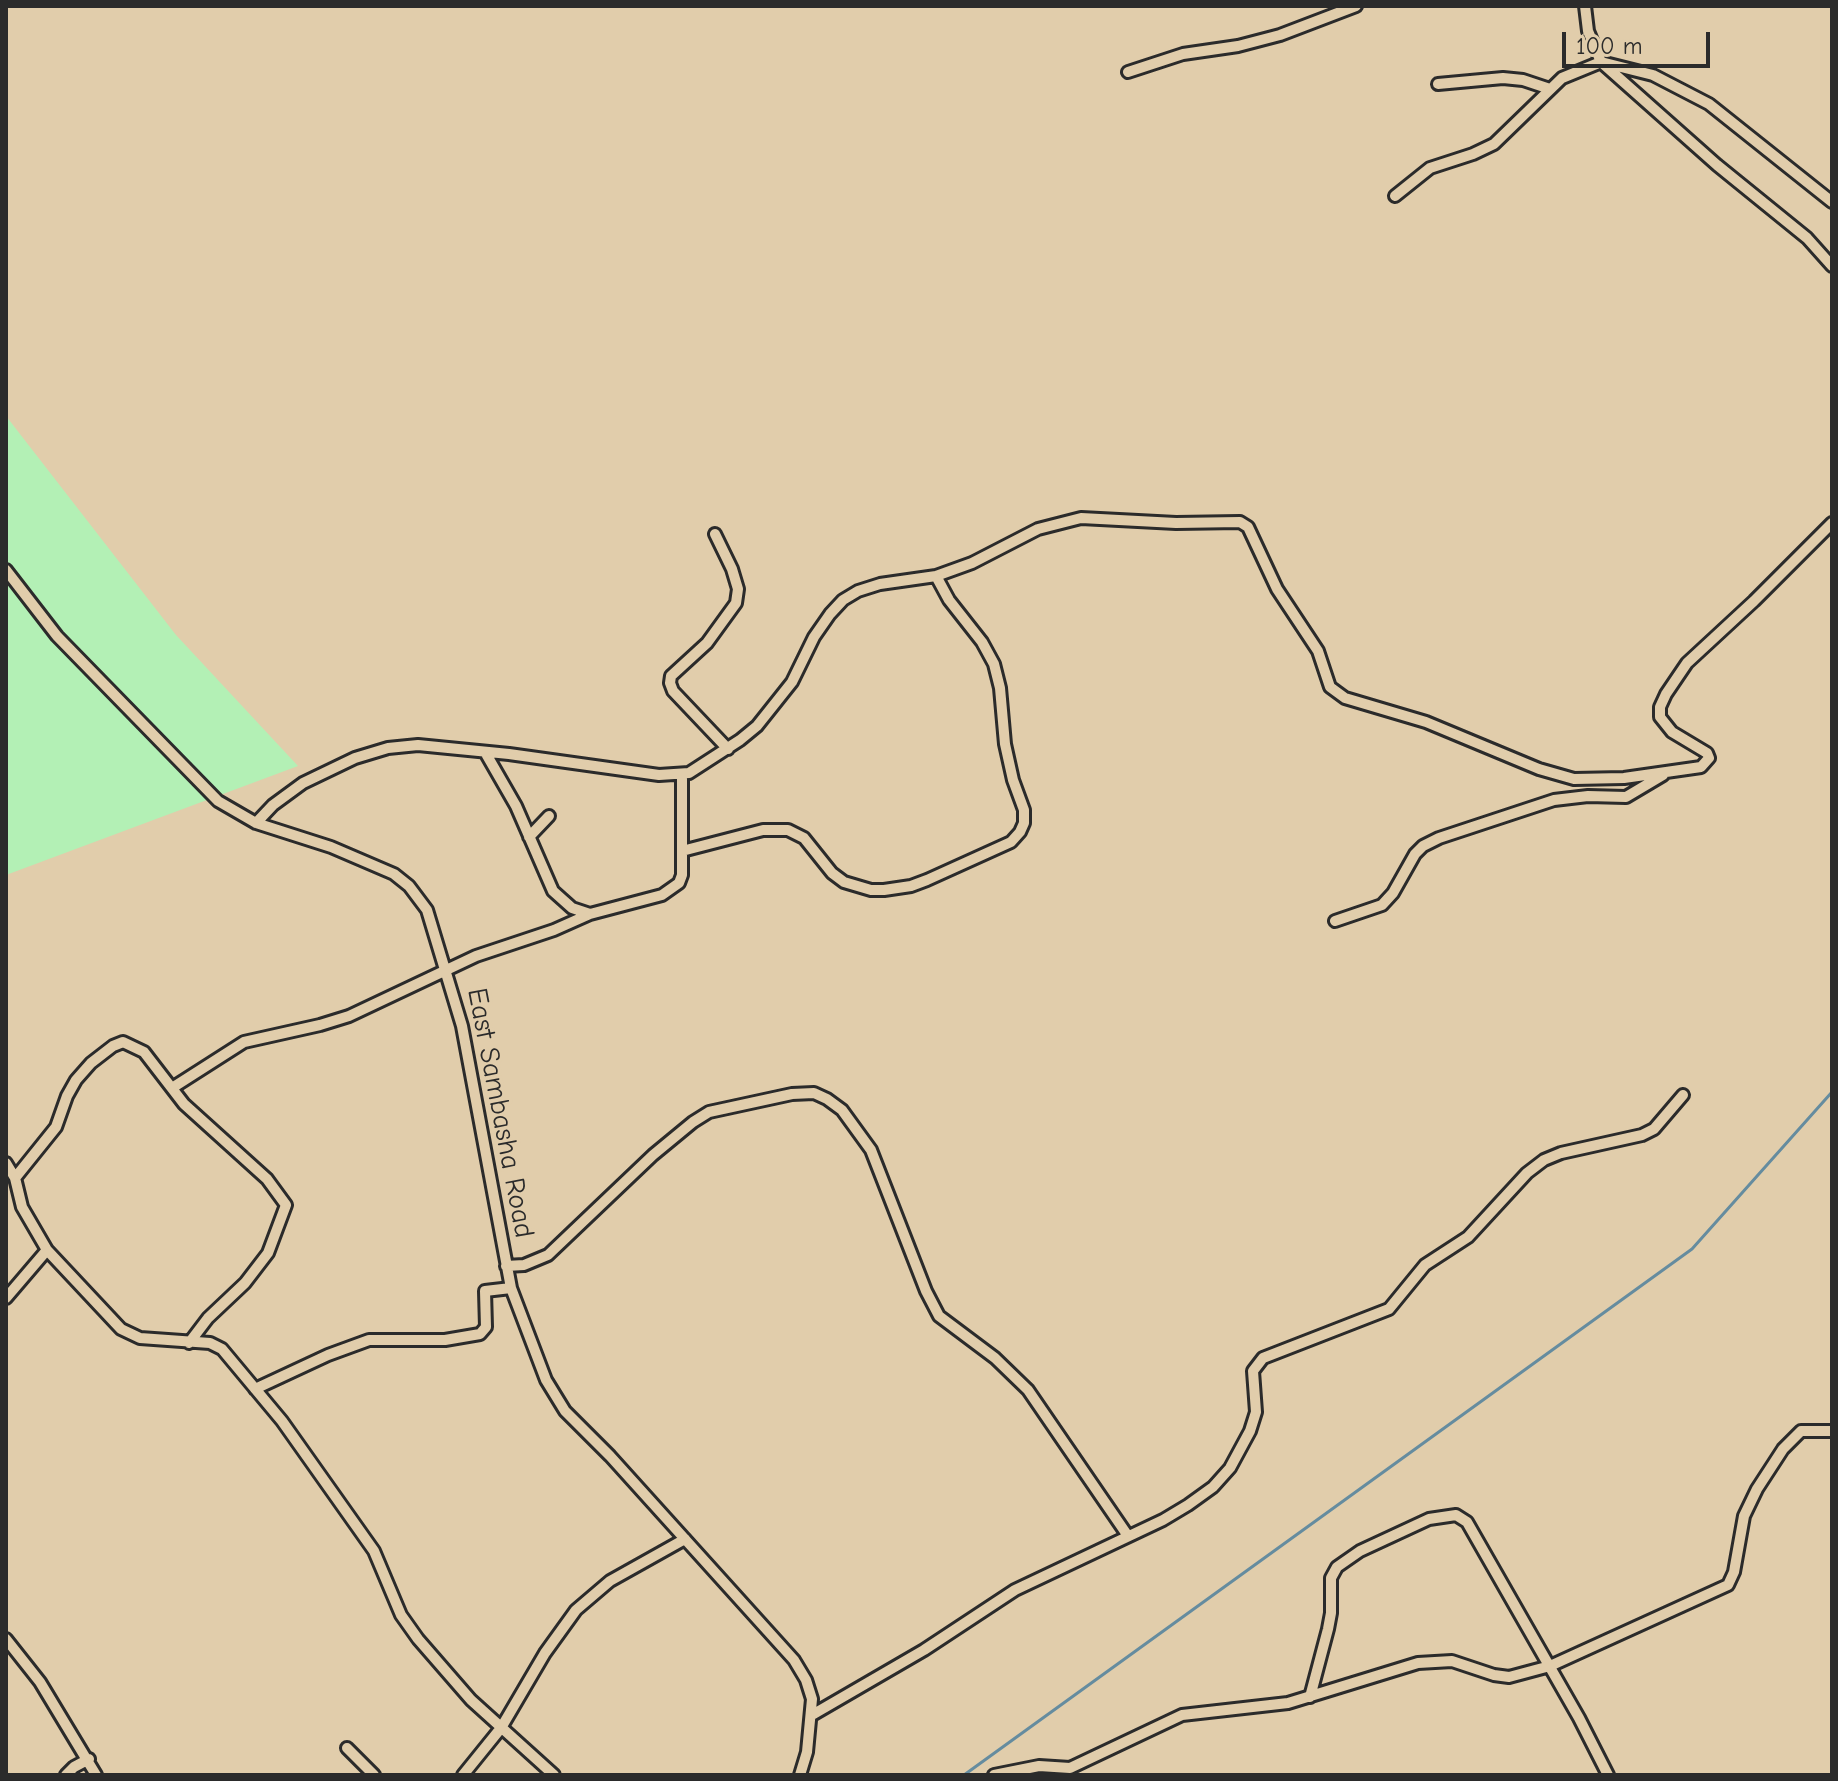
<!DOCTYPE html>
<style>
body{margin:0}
#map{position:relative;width:1838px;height:1781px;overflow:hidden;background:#e1cdab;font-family:"Comic Neue",sans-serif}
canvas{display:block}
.frame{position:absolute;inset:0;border:8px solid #2b2b2b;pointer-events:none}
.scale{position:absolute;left:1562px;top:32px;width:148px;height:36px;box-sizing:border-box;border:4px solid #2b2b2b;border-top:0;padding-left:10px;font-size:24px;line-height:28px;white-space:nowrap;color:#2b2b2b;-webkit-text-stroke:6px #e1cdab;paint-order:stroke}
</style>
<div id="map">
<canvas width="1838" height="1781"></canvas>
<div class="frame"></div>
<div class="scale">100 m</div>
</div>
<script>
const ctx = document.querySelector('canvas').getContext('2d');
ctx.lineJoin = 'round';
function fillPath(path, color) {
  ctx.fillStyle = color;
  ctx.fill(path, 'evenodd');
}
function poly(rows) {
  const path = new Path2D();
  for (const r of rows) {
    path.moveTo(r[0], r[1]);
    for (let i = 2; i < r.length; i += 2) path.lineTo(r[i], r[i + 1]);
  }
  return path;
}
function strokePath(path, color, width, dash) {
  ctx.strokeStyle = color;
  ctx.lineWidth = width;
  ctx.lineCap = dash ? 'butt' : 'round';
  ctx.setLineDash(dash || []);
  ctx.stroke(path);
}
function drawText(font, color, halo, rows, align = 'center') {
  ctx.font = font + ' "Comic Neue",sans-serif';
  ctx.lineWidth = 7;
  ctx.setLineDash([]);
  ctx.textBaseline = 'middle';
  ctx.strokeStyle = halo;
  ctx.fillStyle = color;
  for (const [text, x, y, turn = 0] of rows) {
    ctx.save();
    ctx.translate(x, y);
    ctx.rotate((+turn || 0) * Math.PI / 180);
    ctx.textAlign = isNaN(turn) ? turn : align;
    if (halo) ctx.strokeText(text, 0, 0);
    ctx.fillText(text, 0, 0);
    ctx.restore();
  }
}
const green = poly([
 [6,416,176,635,298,766,6,875]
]);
const stream = poly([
 [964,1775,1692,1249,1832,1092]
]);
const minor = poly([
 [1585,6,1588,31,1601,62,1717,165,1807,238,1832,266],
 [1128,72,1183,54,1238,46,1280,35,1356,6],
 [1438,84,1503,78,1523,80,1550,89],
 [1395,196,1430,168,1473,154,1494,144,1562,78,1601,62,1653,75,1709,104,1832,202],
 [715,534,732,569,738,589,736,603,707,643,671,676,670,683,673,691,728,749],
 [6,570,57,636,218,801,256,823,331,847,394,874,409,886,427,910,462,1026,511,1288,546,1380,565,1411,610,1456,794,1660,806,1680,812,1699,807,1752,800,1775],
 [485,752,516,806,553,891,572,908,590,914,662,895,679,883,682,875,682,775],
 [256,823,273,805,303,783,355,758,388,748,418,745,509,754,659,775,689,773,740,740,757,726,792,682,814,637,830,614,843,600,858,591,880,584,936,576,972,563,1038,529,1081,518,1176,523,1240,522,1248,527,1277,589,1318,651,1330,687,1345,698,1426,722,1539,769,1574,779,1624,778,1701,767,1709,758,1707,753,1672,732,1660,717,1660,707,1666,694,1687,663,1754,601,1832,523],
 [529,837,549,816],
 [682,851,763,830,788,830,804,838,832,873,844,882,871,890,884,890,911,886,927,880,1011,842,1020,832,1024,823,1024,810,1013,780,1005,744,1000,688,994,664,982,642,949,600,936,576],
 [1335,921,1382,905,1393,893,1415,854,1423,846,1439,838,1554,800,1588,796,1626,797,1663,775],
 [172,1088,244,1042,320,1025,349,1016,476,956,554,930,590,914],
 [6,1163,15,1178,22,1207,47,1250,121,1329,140,1338,210,1343,222,1349,282,1421,374,1551,401,1615,418,1639,471,1700,554,1775],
 [15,1178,56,1127,67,1096,76,1080,91,1063,113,1046,123,1042,144,1052,184,1104,267,1179,286,1205,268,1253,245,1283,208,1318,189,1343],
 [506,1266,524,1265,548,1255,653,1155,693,1122,709,1112,792,1094,814,1093,827,1099,842,1110,871,1150,926,1291,939,1316,995,1358,1028,1390,1128,1536],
 [6,1298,47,1250],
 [255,1389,328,1355,369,1340,445,1340,480,1334,486,1327,485,1291,511,1288],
 [6,1639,40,1682,96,1775],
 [1310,1697,1328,1629,1331,1613,1331,1578,1337,1567,1360,1551,1429,1519,1456,1515,1467,1522,1579,1718,1608,1775],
 [812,1715,924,1650,1015,1590,1163,1520,1188,1505,1213,1487,1230,1468,1250,1431,1256,1412,1253,1371,1263,1358,1389,1309,1425,1265,1468,1237,1527,1173,1544,1160,1561,1153,1642,1135,1654,1129,1683,1095],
 [347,1748,374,1775],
 [66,1775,74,1767,89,1759],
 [463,1775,501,1728,545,1653,576,1610,610,1581,685,1539],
 [994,1775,1039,1766,1070,1768,1182,1715,1288,1703,1418,1663,1452,1661,1494,1675,1509,1677,1550,1666,1728,1585,1734,1572,1744,1516,1757,1489,1783,1449,1801,1431,1832,1431]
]);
const streetNames = [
 ["East Sambasha Road",500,1113,79]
];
fillPath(green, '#b3f0b5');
strokePath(stream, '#658c9f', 3);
strokePath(minor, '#2b2b2b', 16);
strokePath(minor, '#e1cdab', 10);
drawText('28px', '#2b2b2b', '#e1cdab', streetNames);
</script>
